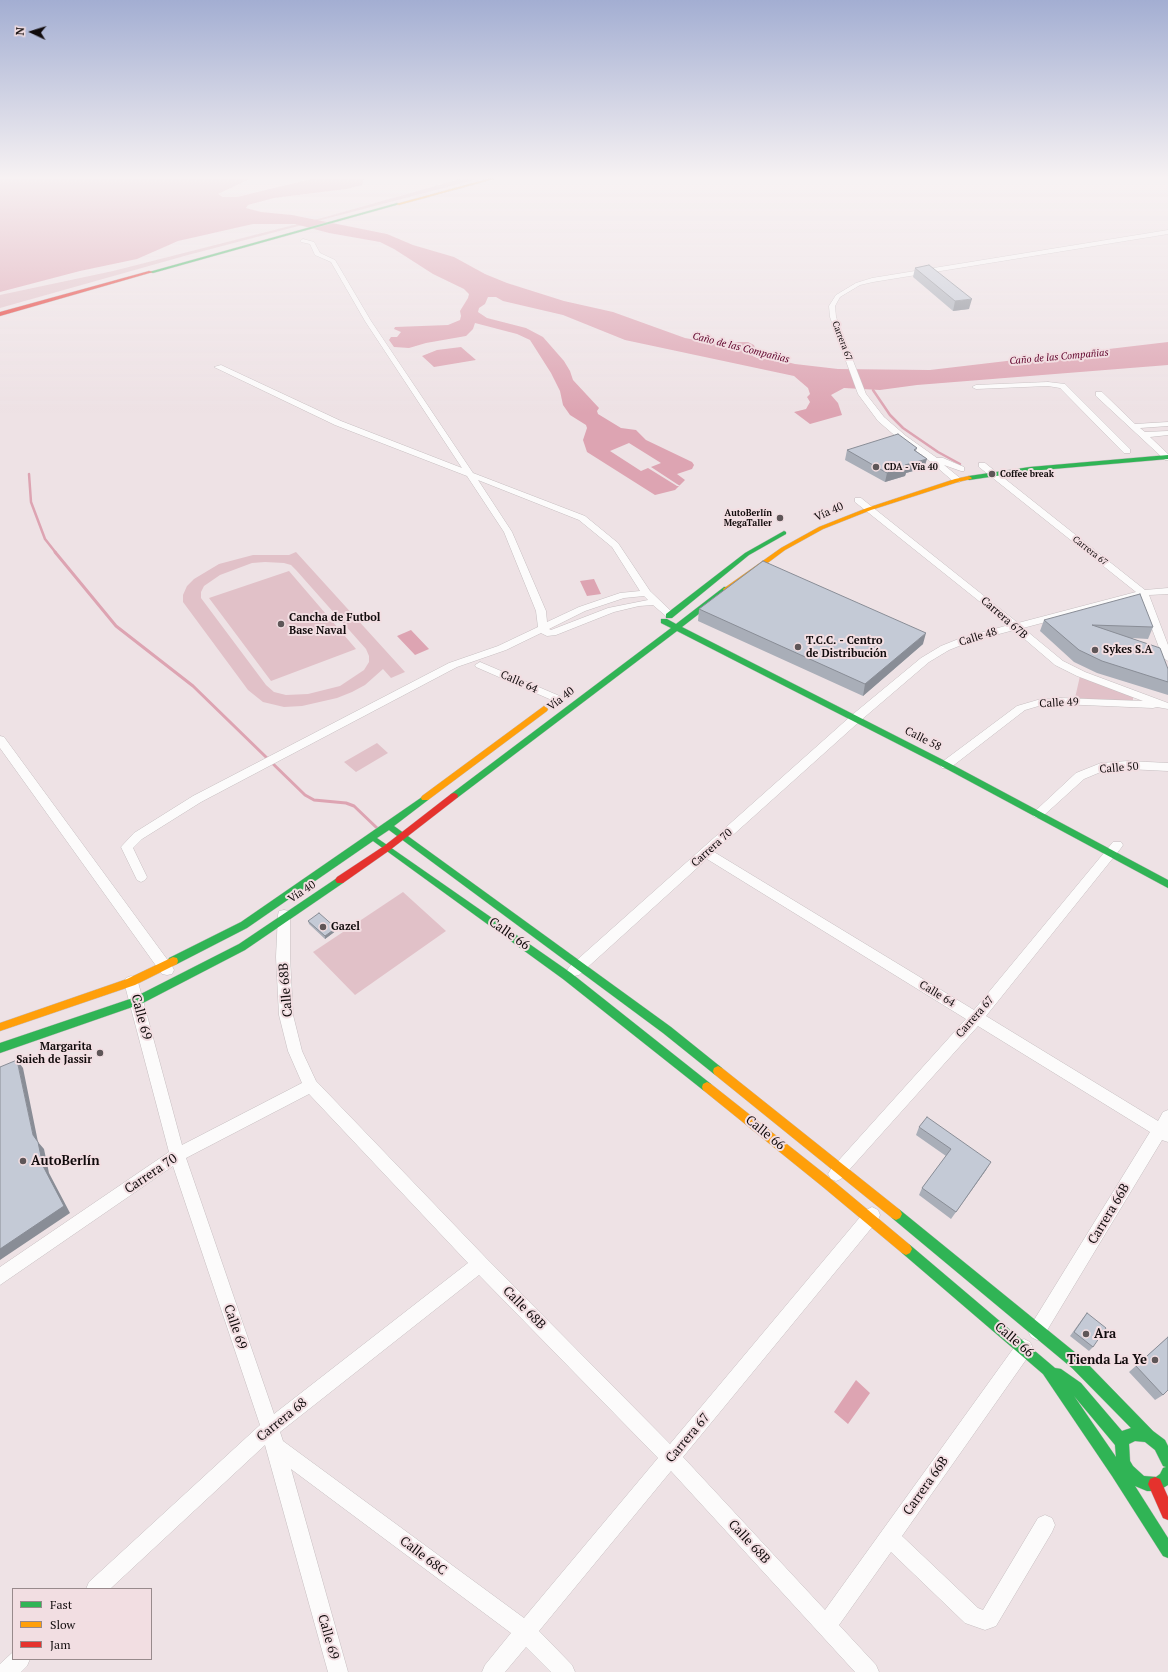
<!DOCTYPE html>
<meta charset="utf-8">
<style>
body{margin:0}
#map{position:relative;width:1168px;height:1672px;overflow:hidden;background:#eee2e5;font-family:"PT Serif",serif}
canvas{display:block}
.legend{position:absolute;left:12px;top:1588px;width:140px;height:72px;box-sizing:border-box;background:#f2dee2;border:1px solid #988a8c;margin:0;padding:5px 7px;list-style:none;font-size:12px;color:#110b0c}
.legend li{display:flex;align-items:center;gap:8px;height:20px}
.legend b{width:20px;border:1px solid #988a8c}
.north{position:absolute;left:12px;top:12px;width:40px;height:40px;-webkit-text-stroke:3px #f2dee2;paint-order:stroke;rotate:274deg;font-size:11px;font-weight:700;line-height:16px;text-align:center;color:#110b0c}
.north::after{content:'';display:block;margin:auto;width:14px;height:18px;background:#110b0c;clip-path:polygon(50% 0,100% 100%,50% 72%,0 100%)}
</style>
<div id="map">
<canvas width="1168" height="1672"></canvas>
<ul class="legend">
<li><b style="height:5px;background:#30b455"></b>Fast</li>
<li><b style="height:5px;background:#ff9f0a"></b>Slow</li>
<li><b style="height:5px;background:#e5322d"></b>Jam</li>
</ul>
<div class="north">N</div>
</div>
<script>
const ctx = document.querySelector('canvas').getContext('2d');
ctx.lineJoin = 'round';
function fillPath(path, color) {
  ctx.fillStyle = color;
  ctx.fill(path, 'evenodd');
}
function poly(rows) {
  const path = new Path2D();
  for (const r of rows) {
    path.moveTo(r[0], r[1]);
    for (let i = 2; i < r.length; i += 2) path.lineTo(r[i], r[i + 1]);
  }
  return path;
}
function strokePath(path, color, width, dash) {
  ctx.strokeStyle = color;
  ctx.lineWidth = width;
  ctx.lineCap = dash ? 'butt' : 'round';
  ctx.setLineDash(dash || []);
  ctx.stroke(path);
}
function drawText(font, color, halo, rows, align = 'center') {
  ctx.font = font + ' "PT Serif",serif';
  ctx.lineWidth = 4;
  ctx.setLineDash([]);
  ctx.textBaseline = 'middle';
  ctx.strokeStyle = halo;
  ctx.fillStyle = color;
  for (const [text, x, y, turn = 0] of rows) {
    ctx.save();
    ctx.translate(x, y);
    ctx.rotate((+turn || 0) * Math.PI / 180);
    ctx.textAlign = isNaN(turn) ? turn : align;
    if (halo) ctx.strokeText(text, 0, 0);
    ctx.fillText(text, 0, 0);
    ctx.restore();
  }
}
const green = poly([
 [460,179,478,179,188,255,0,308,0,295,113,271,329,216],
 [296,552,405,672,391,678,383,669,365,685,352,692,337,698,302,706,284,707,263,702,248,690,183,602,183,595,187,586,194,579,219,564,253,555,289,555],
 [265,562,284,563,291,565,296,570,366,649,369,656,369,662,364,670,340,686,308,694,286,695,274,692,266,685,201,598,201,592,204,586,220,575,252,563],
 [289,571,356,649,271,681,209,598],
 [1080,676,1133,697,1133,702,1075,698],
 [377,743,388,753,356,772,344,762],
 [403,892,446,931,355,995,313,952]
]);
const water = poly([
 [0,179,250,179,218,194,223,197,237,197,311,179,364,179,362,185,346,189,274,198,248,205,246,208,261,212,292,215,387,234,413,245,454,257,485,274,507,283,564,301,613,312,685,338,707,342,748,342,754,345,755,348,753,356,757,358,787,362,795,364,838,369,930,370,1168,342,1168,365,917,385,880,390,844,388,831,395,838,403,842,415,810,424,794,412,806,409,810,402,807,397,810,394,808,388,794,376,625,340,563,315,503,301,496,297,488,297,485,304,479,308,478,312,487,318,526,328,543,337,564,361,570,371,573,380,599,408,597,411,598,414,621,428,636,430,646,440,692,462,694,465,692,469,677,474,685,480,675,490,655,495,587,452,583,440,587,428,586,425,570,415,563,405,560,391,551,373,530,340,517,334,475,323,473,329,466,336,426,343,409,348,394,347,389,340,391,337,397,337,401,332,394,329,395,327,448,325,460,320,461,316,460,311,468,298,469,294,464,289,433,274,394,249,380,242,329,233,295,224,253,224,178,241,137,259,80,271,0,292],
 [461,347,476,360,434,367,422,356,437,350],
 [594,579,601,594,587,596,580,581],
 [411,630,429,649,415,655,397,636],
 [856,1380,870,1393,848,1424,834,1412]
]);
const pier = poly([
 [629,443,661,463,651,467,680,486,677,486,648,468,641,471,610,451]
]);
const streamFar1 = poly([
 [873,390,890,415,903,428,938,452,960,464],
 [29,474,31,502,45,539,56,553]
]);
const stream = poly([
 [55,552,116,626,193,686,305,795,314,800,346,803,354,806,377,828]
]);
const street = poly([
 [1168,230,1168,234,873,282,860,285,840,297,835,306,836,317,866,394,884,417,906,436,937,458,943,458,964,467,964,471,961,471,944,465,960,478,960,482,954,482,925,457,900,440,878,421,858,394,830,317,829,306,836,295,856,283,872,278,1168,230],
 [303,239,314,242,320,253,335,260,371,321,473,473,585,516,618,543,650,591,675,615,670,618,667,617,653,605,639,606,614,612,556,635,547,636,541,633,506,650,457,667,201,802,142,839,133,848,147,877,145,880,141,882,137,880,121,847,134,833,193,796,449,663,498,646,538,627,536,611,504,532,467,476,335,425,214,367,221,365,341,421,462,468,365,321,331,262,315,255,310,244,301,242,300,241,303,239],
 [478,480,579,520,612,547,640,591,620,593,579,607,547,622,546,611,512,532,478,480],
 [644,596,648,600,608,608,551,630,549,629,585,611,624,598,644,596],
 [1048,382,1065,384,1130,449,1130,453,1124,453,1060,388,1048,386,976,389,972,387,976,385,1048,382],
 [1096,392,1102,392,1135,424,1168,422,1168,426,1140,428,1145,432,1168,431,1168,435,1150,437,1168,454,1168,460,1165,460,1096,396,1096,392],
 [979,463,985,463,1145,590,1168,588,1168,594,1149,595,1168,645,1168,661,1163,658,1140,597,1023,628,1063,661,1085,672,1168,703,1168,709,1157,707,1153,708,1060,704,1042,705,1025,710,950,768,942,768,940,765,942,762,1017,706,1041,699,1060,698,1143,701,1077,676,1055,665,1014,630,969,642,949,650,929,662,860,721,714,852,974,1010,1113,842,1121,842,1123,845,1121,848,986,1016,1158,1121,1163,1112,1168,1110,1168,1142,1162,1140,1043,1337,1037,1340,1031,1337,1028,1331,1031,1325,1150,1132,978,1026,841,1179,836,1181,831,1179,828,1174,831,1169,966,1019,707,859,579,975,574,976,569,975,567,971,569,967,852,715,921,658,941,646,961,638,1009,625,855,502,855,498,861,498,1018,623,1136,592,979,467,979,463],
 [480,662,562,697,563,699,558,702,554,701,476,667,475,665,480,662],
 [0,736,4,737,172,966,174,970,172,974,167,975,162,974,0,748,0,736],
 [1128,761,1168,763,1168,771,1128,769,1103,771,1084,779,1042,817,1038,818,1034,817,1032,814,1076,773,1101,763,1128,761],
 [284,910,289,911,290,915,290,957,293,1015,302,1051,316,1081,486,1258,670,1444,866,1210,872,1207,878,1210,880,1215,878,1220,683,1457,825,1610,1018,1342,1024,1339,1030,1342,1033,1348,1030,1354,902,1536,978,1608,983,1610,1038,1518,1045,1515,1052,1518,1055,1525,1052,1532,996,1626,985,1630,965,1623,891,1552,839,1625,876,1665,879,1672,855,1672,671,1471,539,1631,572,1665,575,1672,551,1672,526,1647,505,1672,482,1672,485,1665,511,1633,291,1469,348,1672,328,1672,265,1445,110,1589,86,1589,89,1582,260,1425,173,1166,0,1285,0,1267,169,1152,124,982,126,978,131,976,136,978,138,982,182,1145,302,1083,288,1051,279,1015,276,957,278,915,279,911,284,910],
 [309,1094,468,1263,274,1414,186,1158,309,1094],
 [479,1275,658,1458,524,1618,283,1441,280,1432,479,1275],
 [13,1652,13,1659,30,1659,27,1666,21,1672,0,1672,0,1664,13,1652]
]);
const fast = poly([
 [397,203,400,204,153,273,149,272,397,203],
 [1168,455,1168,459,1030,471,969,480,966,478,969,476,1030,467,1168,455],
 [784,531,786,532,786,534,749,555,672,618,666,618,666,614,745,553,784,531],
 [724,587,730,587,731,589,682,627,949,763,1168,880,1168,888,943,767,677,631,457,798,451,798,450,796,451,794,671,628,661,623,661,619,667,619,676,624,724,587],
 [425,795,428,796,429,798,428,800,394,826,671,1027,722,1068,723,1071,722,1074,718,1076,714,1074,663,1033,389,830,377,838,571,973,711,1084,712,1087,711,1090,707,1092,703,1090,563,979,373,841,247,928,177,964,173,965,169,964,168,961,169,958,241,922,425,795],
 [340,876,343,877,345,880,343,883,245,950,141,1004,0,1053,0,1043,133,998,239,944,340,876],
 [896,1208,900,1210,1082,1358,1153,1431,1165,1440,1168,1446,1168,1485,1158,1491,1147,1491,1135,1486,1168,1538,1168,1558,1163,1556,1112,1476,1043,1374,902,1253,900,1249,902,1245,906,1243,910,1245,1055,1368,1061,1369,1081,1383,1122,1431,1131,1428,1072,1368,892,1218,890,1214,892,1210,896,1208],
 [1074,1396,1115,1445,1116,1457,1074,1396],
 [1135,1441,1145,1442,1155,1450,1163,1466,1166,1467,1163,1468,1160,1474,1156,1477,1144,1476,1133,1466,1130,1461,1129,1444,1135,1441]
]);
const slow = poly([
 [488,179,494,179,399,205,396,204,488,179],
 [969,476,972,478,971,479,958,482,871,510,823,529,785,550,730,591,724,591,723,589,781,548,819,527,867,508,955,479,969,476],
 [544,706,548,709,547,711,428,800,422,800,421,798,422,796,544,706],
 [173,957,177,958,178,961,177,964,135,985,0,1031,0,1023,127,979,173,957],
 [718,1066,722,1068,900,1210,902,1214,900,1218,896,1220,892,1218,714,1074,713,1071,714,1068,718,1066],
 [707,1082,711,1084,831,1179,910,1245,912,1249,910,1253,906,1255,902,1253,823,1187,703,1090,702,1087,703,1084,707,1082]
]);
const jam = poly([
 [149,271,153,272,0,316,0,312,149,271],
 [454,793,457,794,458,796,457,798,390,850,343,883,337,883,335,880,337,877,384,846,451,794,454,793],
 [1155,1477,1160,1479,1168,1497,1168,1520,1163,1518,1148,1484,1150,1479,1155,1477]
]);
const wall = poly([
 [915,268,969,309,953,311,913,277],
 [917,448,916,451,924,468,906,473,905,476,885,482,845,460,847,450],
 [699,609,923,644,863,696,698,621],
 [1044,620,1153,627,1148,639,1132,638,1168,669,1168,695,1097,673,1074,662,1040,631],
 [308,921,336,928,337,930,325,939,309,924],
 [919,1127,986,1170,951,1219,919,1195,922,1188,946,1156,916,1135],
 [1087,1313,1093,1347,1089,1351,1070,1336,1083,1318],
 [1168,1337,1163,1395,1155,1400,1129,1372]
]);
const shadedWall = poly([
 [972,299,969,309,953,311,955,301],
 [927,459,924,468,906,473,905,476,885,482,887,473,905,465],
 [926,633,923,644,863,696,865,684],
 [336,928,337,930,325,939,325,936],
 [17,1060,23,1068,38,1142,44,1149,49,1173,70,1213,0,1260,0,1249,43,1166,33,1135],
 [991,1162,986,1170,951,1219,956,1212]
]);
const building = poly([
 [929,265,972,299,955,301,915,268,929,265],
 [898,434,917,448,914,450,927,459,905,465,907,467,887,473,847,450,898,434],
 [763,561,926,633,865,684,699,609,763,561],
 [1140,594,1153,627,1092,625,1160,648,1168,669,1168,682,1102,661,1079,650,1044,620,1140,594],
 [319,913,336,928,325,936,308,921,319,913],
 [17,1060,33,1135,38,1142,43,1166,64,1206,0,1249,0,1067,17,1060],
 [927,1117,991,1162,956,1212,922,1188,951,1149,919,1127,927,1117],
 [1087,1313,1106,1328,1093,1347,1074,1332,1087,1313],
 [1168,1337,1168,1390,1163,1395,1136,1366,1168,1337]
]);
const markers = [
 [876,467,4,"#5e5658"],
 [992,474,4,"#5e5658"],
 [780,518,4,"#5e5658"],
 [281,624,4,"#5e5658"],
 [798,647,4,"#5e5658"],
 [1095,650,4,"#5e5658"],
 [323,927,4,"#5e5658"],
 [100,1053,4,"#5e5658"],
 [23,1161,4,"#5e5658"],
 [1086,1334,4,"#5e5658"],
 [1155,1360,4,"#5e5658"]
];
const farStreetnames = [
 ["Carrera 67",842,341,69],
 ["Carrera 67",1090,551,38]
];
const farPoinames = [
 ["CDA - Vía 40",884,467],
 ["Coffee break",1000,474],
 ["AutoBerlín",772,513,"right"],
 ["MegaTaller",772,523,"right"]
];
const farWaternames = [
 ["Caño de las Compañias",741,348,14],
 ["Caño de las Compañias",1059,357,-5]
];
const streetNames = [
 ["Vía 40",829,512,-24],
 ["Carrera 67B",1004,618,41],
 ["Calle 48",978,637,-17],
 ["Calle 64",519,682,24],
 ["Vía 40",561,699,-38],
 ["Calle 49",1059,703,-3],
 ["Calle 58",923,739,27],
 ["Calle 50",1119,768,-5],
 ["Carrera 70",712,848,-42],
 ["Vía 40",302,892,-34],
 ["Calle 64",937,994,31],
 ["Carrera 67",975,1017,-49]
];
const poiNames = [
 ["Cancha de Futbol",289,618],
 ["Base Naval",289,631],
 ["T.C.C. - Centro",806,641],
 ["de Distribución",806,654],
 ["Sykes S.A",1103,650],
 ["Gazel",331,927],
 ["Margarita",92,1047,"right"],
 ["Saieh de Jassir",92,1060,"right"]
];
const nearStreetnames = [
 ["Calle 66",509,934,35],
 ["Calle 68B",286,990,-95],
 ["Calle 69",141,1017,75],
 ["Calle 66",765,1133,39],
 ["Carrera 70",151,1174,-34],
 ["Carrera 66B",1109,1214,-59],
 ["Calle 68B",524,1308,45],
 ["Calle 69",235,1327,71],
 ["Calle 66",1014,1340,40],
 ["Carrera 68",282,1420,-39],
 ["Carrera 67",688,1438,-50],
 ["Carrera 66B",926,1486,-55],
 ["Calle 68B",749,1542,47],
 ["Calle 68C",423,1556,37],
 ["Calle 69",328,1637,74]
];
const nearPoinames = [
 ["AutoBerlín",31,1161],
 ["Ara",1094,1334],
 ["Tienda La Ye",1147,1360,"right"]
];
fillPath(green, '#e1c1c8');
fillPath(water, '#dda4b2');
fillPath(pier, '#eee2e5');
strokePath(streamFar1, '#dda4b2', 2.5);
strokePath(stream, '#dda4b2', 3);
strokePath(street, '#c6bec0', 1);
strokePath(fast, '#c6bec0', 1);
strokePath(slow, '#c6bec0', 1);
strokePath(jam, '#c6bec0', 1);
fillPath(street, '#fcfbfb');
fillPath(fast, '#30b455');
fillPath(slow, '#ff9f0a');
fillPath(jam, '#e5322d');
fillPath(wall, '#a9aeb8');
fillPath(shadedWall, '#898d96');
fillPath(building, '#c4cad6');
strokePath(building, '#898d96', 1);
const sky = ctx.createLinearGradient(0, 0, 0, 413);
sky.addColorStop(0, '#a3aed2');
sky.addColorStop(0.43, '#f7f2f3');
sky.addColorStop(1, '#f7f2f300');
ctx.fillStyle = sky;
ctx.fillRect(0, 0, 1168, 413);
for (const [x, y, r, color] of markers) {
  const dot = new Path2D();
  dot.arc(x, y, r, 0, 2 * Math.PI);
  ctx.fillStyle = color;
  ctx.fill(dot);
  strokePath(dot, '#f2dee2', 1.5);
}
drawText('9px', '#110b0c', '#f2dee2', farStreetnames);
drawText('bold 9px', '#110b0c', '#f2dee2', farPoinames, 'left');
drawText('italic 10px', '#5e0029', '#f2dee2', farWaternames);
drawText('11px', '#110b0c', '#f2dee2', streetNames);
drawText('bold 11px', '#110b0c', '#f2dee2', poiNames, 'left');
drawText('13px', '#110b0c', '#f2dee2', nearStreetnames);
drawText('bold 13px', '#110b0c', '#f2dee2', nearPoinames, 'left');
</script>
